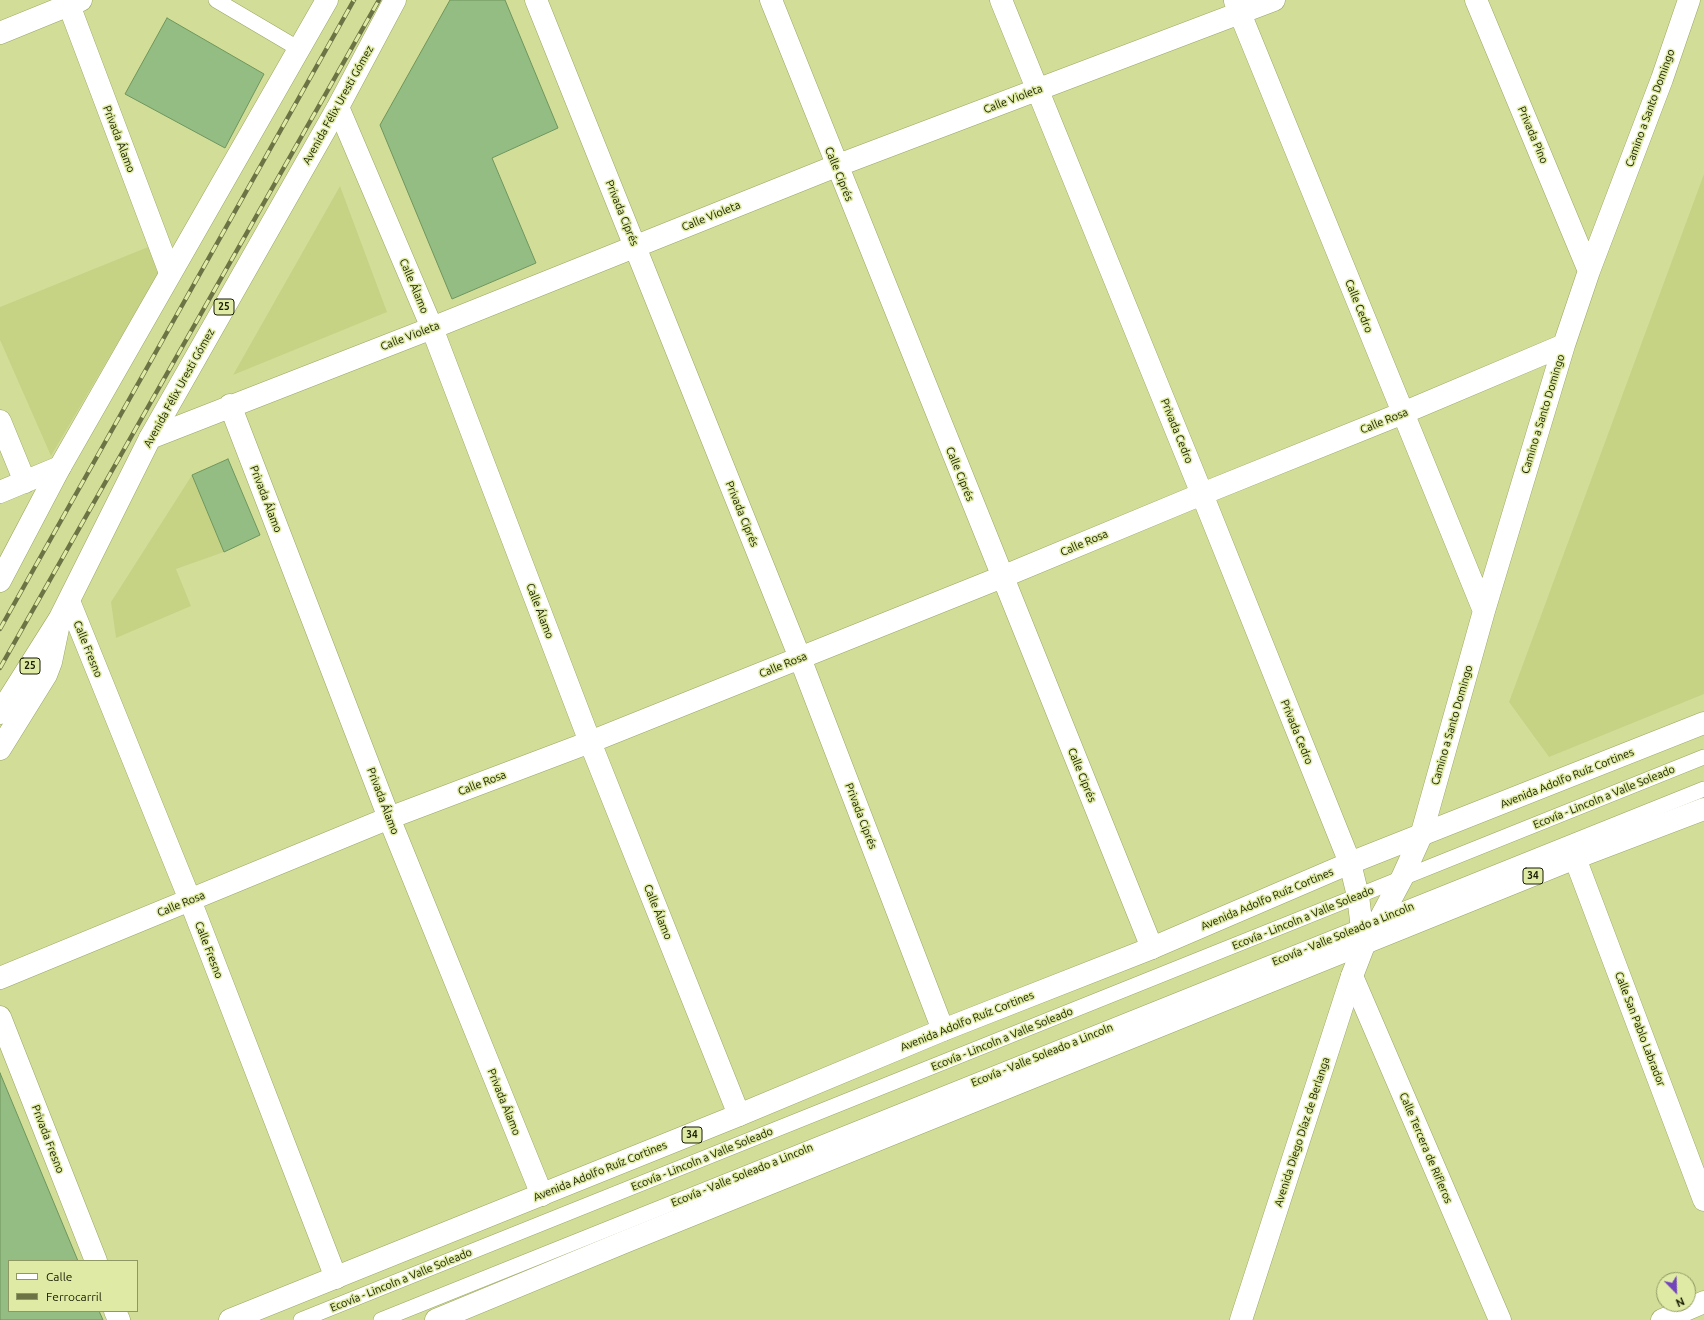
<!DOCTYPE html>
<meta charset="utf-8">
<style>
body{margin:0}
#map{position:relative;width:1704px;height:1320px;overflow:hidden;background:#d2de98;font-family:Ubuntu,sans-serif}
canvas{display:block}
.legend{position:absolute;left:8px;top:1260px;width:130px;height:52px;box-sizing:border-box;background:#dfeba5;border:1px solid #8f9863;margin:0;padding:5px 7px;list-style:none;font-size:12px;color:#171b01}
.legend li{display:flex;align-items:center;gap:8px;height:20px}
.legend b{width:20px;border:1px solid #8f9863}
.north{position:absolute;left:1656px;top:1272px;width:40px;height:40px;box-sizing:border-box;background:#dfeba5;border:1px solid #8f9863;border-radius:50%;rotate:157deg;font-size:11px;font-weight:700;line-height:16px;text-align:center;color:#171b01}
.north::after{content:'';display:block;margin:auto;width:14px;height:18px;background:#7245bd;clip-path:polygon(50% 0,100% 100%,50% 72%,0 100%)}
</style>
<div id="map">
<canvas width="1704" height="1320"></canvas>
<ul class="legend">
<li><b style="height:5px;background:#fff"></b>Calle</li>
<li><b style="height:5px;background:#6c7345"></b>Ferrocarril</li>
</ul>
<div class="north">N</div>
</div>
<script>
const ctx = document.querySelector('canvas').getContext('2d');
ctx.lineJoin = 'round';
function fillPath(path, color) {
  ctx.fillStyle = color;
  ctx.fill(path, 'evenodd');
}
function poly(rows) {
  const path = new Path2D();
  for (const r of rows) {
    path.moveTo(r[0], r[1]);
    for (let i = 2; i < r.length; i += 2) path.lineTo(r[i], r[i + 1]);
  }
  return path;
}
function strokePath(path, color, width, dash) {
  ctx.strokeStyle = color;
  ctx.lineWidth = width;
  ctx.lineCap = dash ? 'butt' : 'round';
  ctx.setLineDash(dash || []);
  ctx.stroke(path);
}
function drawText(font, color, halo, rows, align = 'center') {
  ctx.font = font + ' Ubuntu,sans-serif';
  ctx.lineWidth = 3;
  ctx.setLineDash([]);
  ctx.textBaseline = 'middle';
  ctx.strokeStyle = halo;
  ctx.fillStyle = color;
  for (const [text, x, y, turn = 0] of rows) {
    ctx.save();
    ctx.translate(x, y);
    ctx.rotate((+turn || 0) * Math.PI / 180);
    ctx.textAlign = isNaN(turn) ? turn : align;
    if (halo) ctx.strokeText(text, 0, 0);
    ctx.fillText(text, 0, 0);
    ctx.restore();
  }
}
const built = poly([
 [1704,174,1704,694,1549,757,1509,702],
 [340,186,387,312,233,375],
 [148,247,158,274,51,456,0,340,0,307],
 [192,475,224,552,176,569,191,606,116,638,111,602]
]);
const building = poly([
 [450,0,505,0,558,128,492,158,536,263,452,299,380,125,450,0],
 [167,18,264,74,225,148,125,94,167,18],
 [228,459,260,535,224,552,192,475,228,459],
 [0,1073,78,1261,9,1261,9,1311,99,1311,103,1320,0,1320,0,1073]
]);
const service = poly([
 [216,0,299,49],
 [301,1320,1704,757],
 [381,1320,1704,789]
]);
const minor = poly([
 [536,0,800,658,943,1030],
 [771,0,1152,948],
 [1001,0,1202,494,1350,863],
 [1476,0,1589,271],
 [1235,1,1484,611],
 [69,5,170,273],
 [0,33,81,0],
 [338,107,432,328,590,742,739,1115],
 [230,405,389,818,542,1195],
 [0,421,25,482],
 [150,438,432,328,836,166,1274,0],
 [0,492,60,467],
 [69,601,190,900,336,1278],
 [1421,836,1484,611,1564,345,1589,271,1662,79,1689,0],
 [1575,858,1704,1200],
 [1352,976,1500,1320],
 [0,978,389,818,590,742,1002,577,1202,494,1403,413,1564,345],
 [0,1017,96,1261],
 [115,1311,119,1320],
 [1662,1320,1704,1302]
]);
const tertiary = poly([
 [0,749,46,675,51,662,60,619],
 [1350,863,1358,896,1364,945],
 [1241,1320,1352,976,1364,945,1380,919,1402,878,1421,836]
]);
const primary = poly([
 [0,581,60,467,327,0],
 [0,713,60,618,150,438,338,107,395,0],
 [230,1320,739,1115,943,1030,1152,948,1350,863,1704,723],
 [436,1320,627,1241,1575,858,1704,809]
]);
const rail = poly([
 [0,629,354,0],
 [0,668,379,0]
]);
const shields = [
 [224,307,20],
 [30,666,20],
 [1533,876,20],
 [692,1135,20]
];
const shieldNames = [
 ["25",224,307],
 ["25",30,666],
 ["34",1533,876],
 ["34",692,1135]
];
const streetNames = [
 ["Calle Violeta",1013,99,-21],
 ["Avenida Félix Uresti Gómez",338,105,-61],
 ["Camino a Santo Domingo",1650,108,-70],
 ["Privada Pino",1533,135,67],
 ["Privada Álamo",119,139,69],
 ["Calle Ciprés",839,174,68],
 ["Privada Ciprés",622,213,68],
 ["Calle Violeta",711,216,-22],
 ["Calle Álamo",414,286,67],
 ["Calle Cedro",1359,306,68],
 ["Calle Violeta",410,336,-21],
 ["Avenida Félix Uresti Gómez",179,388,-61],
 ["Camino a Santo Domingo",1543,414,-73],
 ["Calle Rosa",1384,421,-22],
 ["Privada Cedro",1177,431,68],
 ["Calle Ciprés",960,474,68],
 ["Privada Álamo",266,499,69],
 ["Privada Ciprés",742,514,68],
 ["Calle Rosa",1084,543,-23],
 ["Calle Álamo",540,611,69],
 ["Calle Fresno",88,649,68],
 ["Calle Rosa",783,665,-22],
 ["Camino a Santo Domingo",1452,725,-74],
 ["Privada Cedro",1297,732,68],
 ["Calle Ciprés",1082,775,68],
 ["Avenida Adolfo Ruíz Cortines",1567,778,-22],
 ["Calle Rosa",482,783,-21],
 ["Ecovía - Lincoln a Valle Soleado",1604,797,-22],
 ["Privada Álamo",383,801,69],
 ["Privada Ciprés",861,816,69],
 ["Avenida Adolfo Ruíz Cortines",1267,899,-23],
 ["Calle Rosa",181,904,-22],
 ["Calle Álamo",658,912,68],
 ["Ecovía - Lincoln a Valle Soleado",1303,918,-22],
 ["Ecovía - Valle Soleado a Lincoln",1343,934,-22],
 ["Calle Fresno",209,950,69],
 ["Avenida Adolfo Ruíz Cortines",967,1021,-22],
 ["Calle San Pablo Labrador",1640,1029,69],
 ["Ecovía - Lincoln a Valle Soleado",1002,1039,-22],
 ["Ecovía - Valle Soleado a Lincoln",1042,1055,-22],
 ["Privada Álamo",504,1102,68],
 ["Avenida Diego Díaz de Berlanga",1302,1132,-72],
 ["Privada Fresno",48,1139,69],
 ["Calle Tercera de Rifleros",1426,1148,67],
 ["Ecovía - Lincoln a Valle Soleado",702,1159,-22],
 ["Avenida Adolfo Ruíz Cortines",600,1171,-22],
 ["Ecovía - Valle Soleado a Lincoln",742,1175,-22],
 ["Ecovía - Lincoln a Valle Soleado",401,1280,-22]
];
fillPath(built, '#c6d385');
fillPath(building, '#94bd83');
strokePath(building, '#6e955d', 1);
strokePath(service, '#9aa561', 16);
strokePath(minor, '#9aa561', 23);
strokePath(tertiary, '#9aa561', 23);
strokePath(primary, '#9aa561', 23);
strokePath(service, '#fff', 15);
strokePath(minor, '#fff', 22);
strokePath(tertiary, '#fff', 22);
strokePath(primary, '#fff', 22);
strokePath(rail, '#6c7345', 4.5);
strokePath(rail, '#dfeba5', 3, [9]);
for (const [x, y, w] of shields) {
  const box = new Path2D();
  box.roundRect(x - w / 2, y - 8, w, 16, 3);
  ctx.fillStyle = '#dfeba5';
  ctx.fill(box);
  strokePath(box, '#171b01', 1);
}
drawText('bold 10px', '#171b01', null, shieldNames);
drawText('11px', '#171b01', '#dfeba5', streetNames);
</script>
